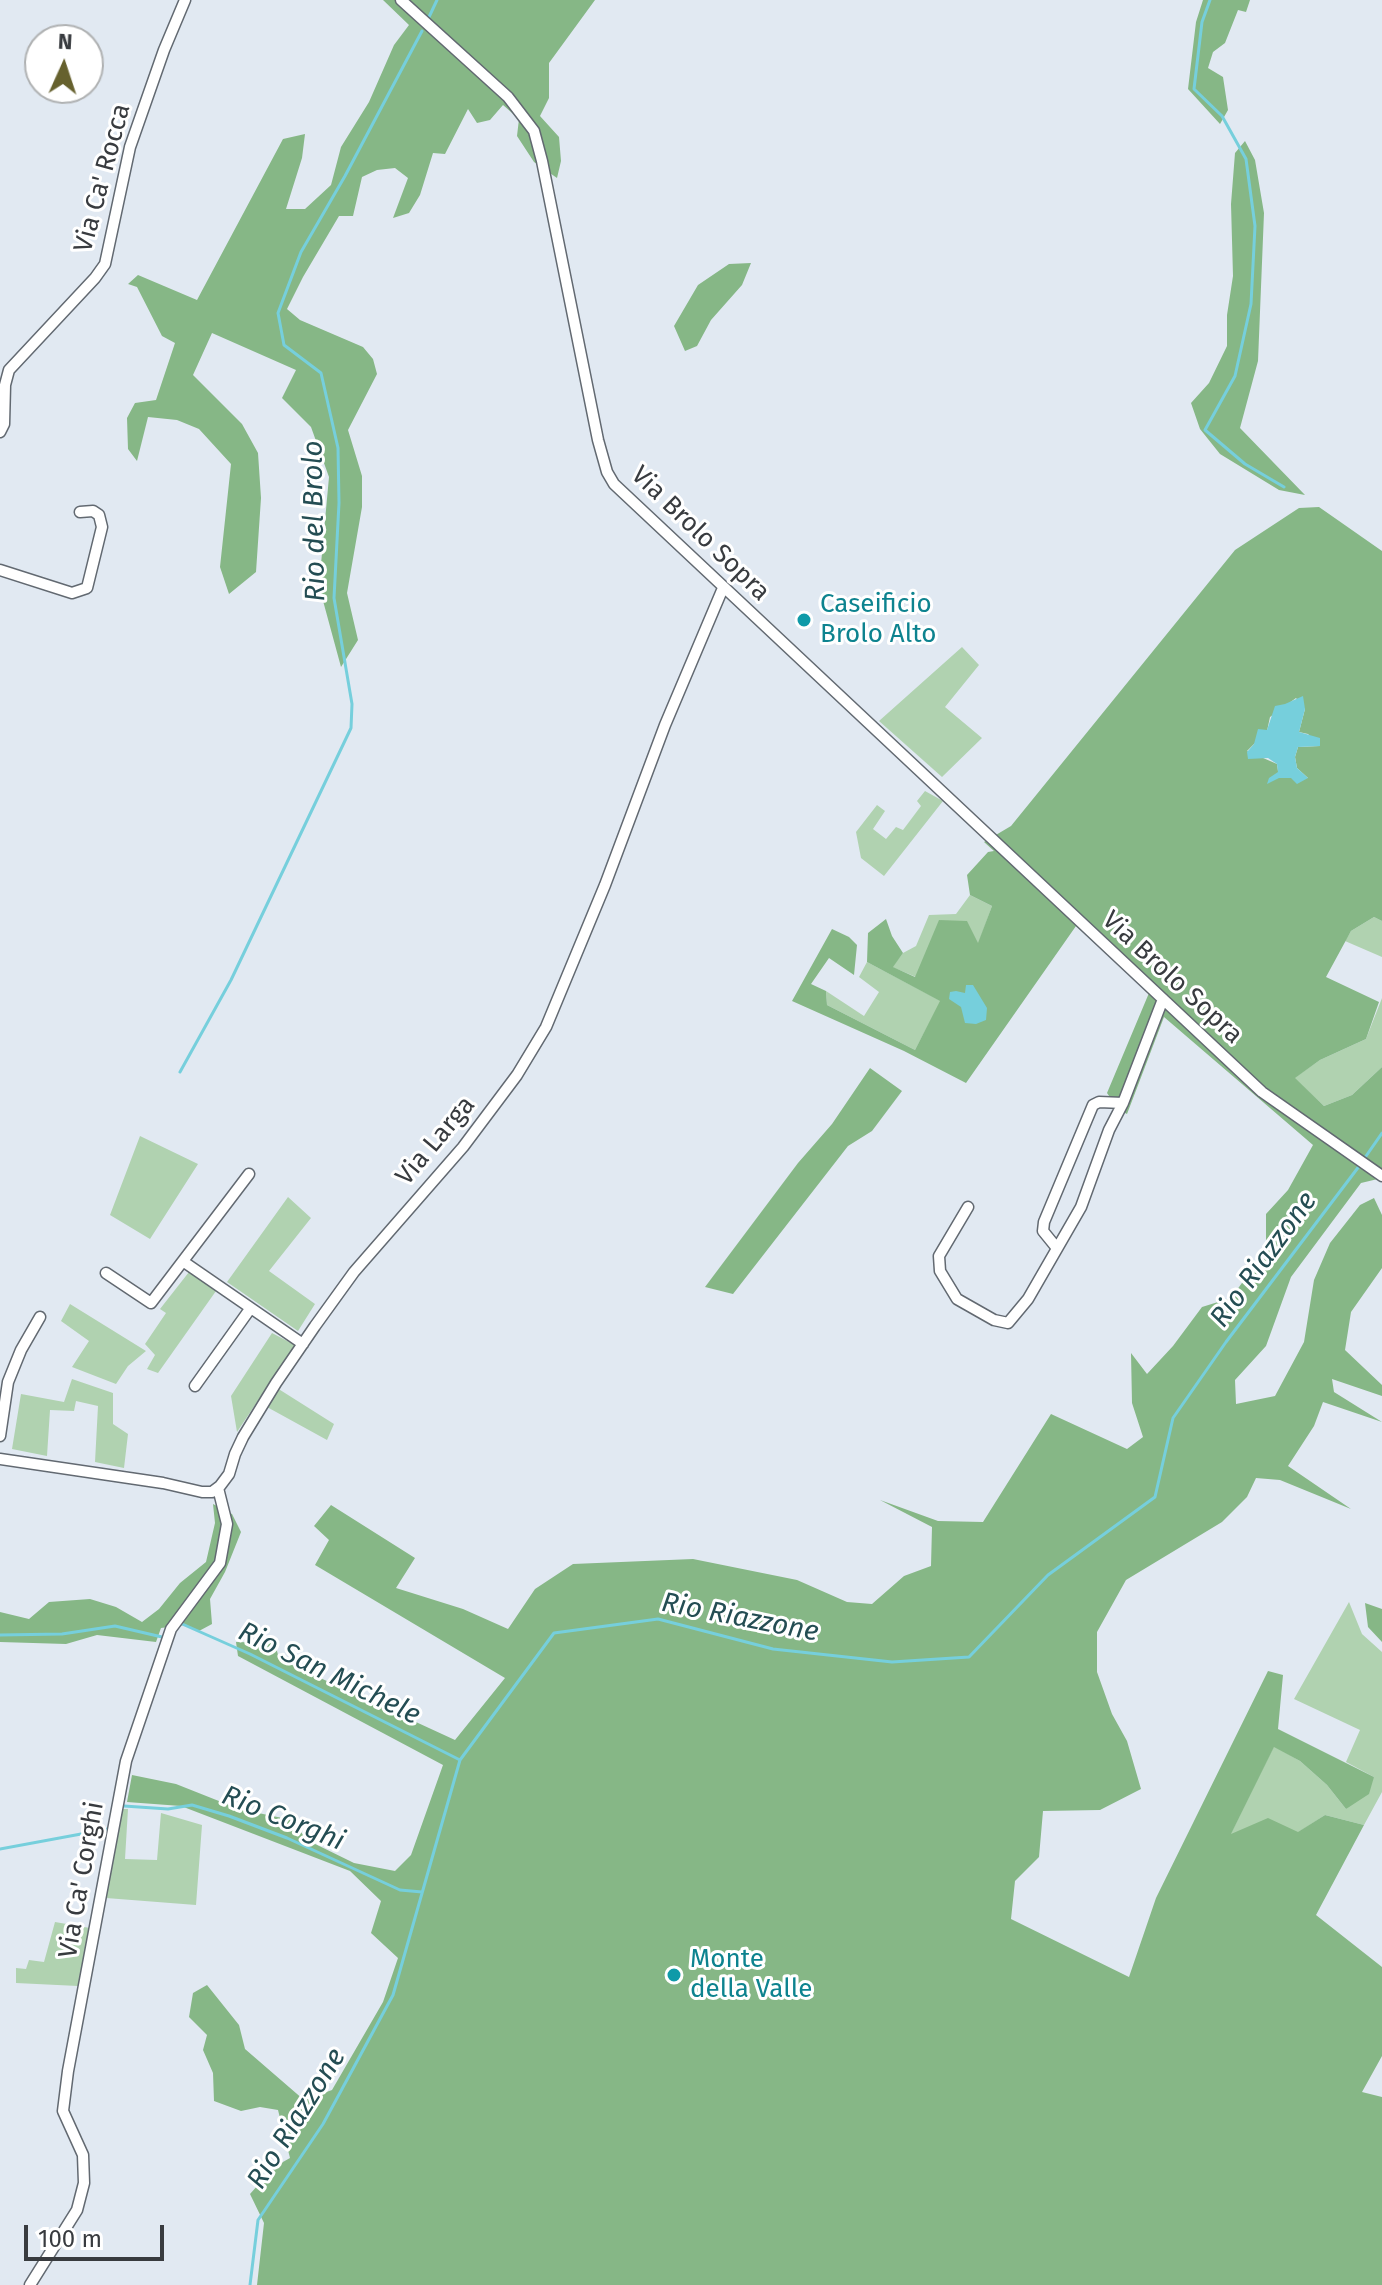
<!DOCTYPE html>
<style>
body{margin:0}
#map{position:relative;width:1382px;height:2285px;overflow:hidden;background:#e1e9f2;font-family:"Fira Sans",sans-serif}
canvas{display:block}
.north{position:absolute;left:24px;top:24px;width:80px;height:80px;box-sizing:border-box;background:#fff;border:2px solid #afb1b2;border-radius:50%;rotate:3deg;font-size:22px;font-weight:700;line-height:32px;text-align:center;color:#383b3f}
.north::after{content:'';display:block;margin:auto;width:28px;height:36px;background:#66612e;clip-path:polygon(50% 0,100% 100%,50% 72%,0 100%)}
.scale{position:absolute;left:24px;top:2225px;width:140px;height:36px;box-sizing:border-box;border:4px solid #383b3f;border-top:0;padding-left:10px;font-size:24px;line-height:28px;white-space:nowrap;color:#383b3f;-webkit-text-stroke:6px #fff;paint-order:stroke}
</style>
<div id="map">
<canvas width="1382" height="2285"></canvas>
<div class="north">N</div>
<div class="scale">100 m</div>
</div>
<script>
const ctx = document.querySelector('canvas').getContext('2d');
ctx.lineJoin = 'round';
function fillPath(path, color) {
  ctx.fillStyle = color;
  ctx.fill(path, 'evenodd');
}
function poly(rows) {
  const path = new Path2D();
  for (const r of rows) {
    path.moveTo(r[0], r[1]);
    for (let i = 2; i < r.length; i += 2) path.lineTo(r[i], r[i + 1]);
  }
  return path;
}
function strokePath(path, color, width, dash) {
  ctx.strokeStyle = color;
  ctx.lineWidth = width;
  ctx.lineCap = dash ? 'butt' : 'round';
  ctx.setLineDash(dash || []);
  ctx.stroke(path);
}
function drawText(font, color, halo, rows, align = 'center') {
  ctx.font = font + ' "Fira Sans",sans-serif';
  ctx.lineWidth = 6;
  ctx.setLineDash([]);
  ctx.textBaseline = 'middle';
  ctx.strokeStyle = halo;
  ctx.fillStyle = color;
  for (const [text, x, y, turn = 0] of rows) {
    ctx.save();
    ctx.translate(x, y);
    ctx.rotate((+turn || 0) * Math.PI / 180);
    ctx.textAlign = isNaN(turn) ? turn : align;
    if (halo) ctx.strokeText(text, 0, 0);
    ctx.fillText(text, 0, 0);
    ctx.restore();
  }
}
const green = poly([
 [962,647,979,665,945,707,982,738,942,777,879,721],
 [925,791,943,801,884,876,861,858,856,832,877,805,885,811,873,829,886,839,896,827,903,830,921,806,917,801],
 [970,895,992,906,978,945,940,920,916,977,892,967,903,953,916,946,929,915,956,914],
 [1374,917,1382,921,1382,957,1345,941,1351,931],
 [867,962,941,1001,915,1050,827,1005,826,991,864,1016,879,992,859,977],
 [1382,998,1382,1067,1352,1095,1324,1106,1294,1078,1320,1060,1366,1039],
 [140,1136,198,1164,150,1239,110,1215],
 [288,1197,311,1218,269,1271,315,1304,298,1331,227,1282],
 [189,1272,216,1291,158,1373,147,1369,155,1355,145,1344,166,1313,160,1309],
 [70,1304,146,1351,128,1366,116,1384,72,1367,89,1341,61,1321],
 [272,1333,295,1345,237,1432,231,1396],
 [72,1379,113,1393,113,1424,128,1434,124,1468,95,1462,98,1406,76,1401,74,1411,50,1410,47,1456,12,1449,21,1394,64,1402],
 [277,1388,334,1424,327,1440,267,1407],
 [1349,1602,1362,1634,1382,1652,1382,1792,1364,1825,1325,1815,1299,1832,1230,1835,1274,1746,1300,1761,1327,1785,1346,1809,1374,1777,1346,1762,1360,1730,1294,1699],
 [121,1809,128,1809,125,1859,157,1860,161,1813,202,1825,196,1905,106,1898],
 [55,1922,90,1928,78,1986,16,1983,16,1968,26,1969,29,1960,44,1962]
]);
const forest = poly([
 [383,0,595,0,549,63,549,98,540,116,559,137,561,161,557,178,534,162,517,136,519,119,503,105,490,120,477,123,468,109,445,154,433,153,420,195,409,213,393,218,408,178,395,168,377,170,362,177,353,216,339,216,303,277,287,309,300,320,363,347,373,359,377,374,348,430,362,476,362,507,347,593,358,640,341,667,319,586,329,477,311,427,282,398,296,370,212,333,193,375,242,424,258,453,261,498,256,572,229,594,220,567,231,464,199,429,177,420,148,417,137,461,128,449,127,418,135,403,156,400,175,343,162,336,137,287,128,284,138,275,197,300,283,139,305,134,302,158,286,209,305,209,331,185,341,147,369,102,394,45,409,25],
 [1203,0,1250,0,1246,12,1238,10,1225,43,1213,52,1208,68,1223,77,1228,110,1220,124,1188,89,1196,22],
 [1245,141,1255,160,1264,213,1258,361,1240,428,1305,495,1279,490,1220,454,1200,429,1191,403,1209,383,1227,346,1227,315,1233,276,1231,204,1235,153],
 [751,263,742,285,711,320,697,346,685,351,674,326,698,285,729,264],
 [1319,507,1382,551,1382,921,1374,917,1351,931,1326,977,1379,1002,1366,1039,1320,1060,1295,1078,1324,1106,1352,1095,1382,1067,1382,1178,1361,1183,1291,1277,1266,1346,1235,1380,1236,1404,1275,1396,1304,1342,1314,1280,1330,1243,1360,1205,1374,1198,1382,1215,1382,1268,1351,1312,1345,1350,1382,1385,1382,1396,1332,1379,1334,1392,1382,1422,1323,1402,1314,1426,1288,1466,1351,1509,1280,1480,1256,1478,1247,1497,1222,1522,1126,1580,1097,1632,1097,1672,1112,1714,1127,1741,1141,1789,1100,1810,1043,1811,1039,1857,1015,1881,1011,1919,1129,1977,1156,1898,1268,1671,1283,1675,1278,1729,1374,1777,1369,1794,1346,1809,1327,1785,1300,1761,1274,1747,1231,1834,1268,1818,1298,1832,1325,1815,1364,1825,1316,1915,1382,1967,1382,2056,1362,2092,1382,2097,1382,2285,257,2285,264,2223,250,2194,274,2167,290,2158,278,2110,260,2107,241,2111,214,2101,213,2073,203,2050,207,2035,189,2017,193,1993,207,1985,239,2025,245,2049,304,2100,332,2090,383,2002,398,1958,371,1933,381,1901,350,1871,181,1806,127,1802,132,1775,176,1784,239,1809,292,1820,307,1840,354,1863,395,1871,411,1855,443,1765,238,1656,236,1642,275,1643,279,1659,455,1740,505,1678,315,1565,329,1540,314,1526,331,1505,415,1558,396,1588,463,1609,508,1629,535,1589,573,1564,693,1559,797,1580,847,1602,872,1604,904,1576,931,1566,932,1527,880,1500,938,1521,983,1522,1051,1414,1127,1449,1143,1437,1132,1403,1131,1353,1147,1374,1173,1346,1202,1307,1231,1298,1266,1250,1266,1214,1288,1190,1313,1145,1164,1017,1127,1114,1119,1110,1107,1093,1149,993,1076,926,966,1083,904,1051,792,1001,832,929,849,937,857,945,854,975,829,958,811,984,826,991,827,1005,915,1050,940,1001,867,962,868,933,886,919,892,936,903,953,893,967,915,977,939,920,967,921,978,943,992,906,970,895,967,875,988,852,994,851,984,842,1011,826,1235,550,1299,508],
 [1296,698,1305,709,1299,732,1308,734,1320,746,1298,747,1295,757,1297,768,1308,778,1279,778,1277,764,1247,751,1267,731,1270,717],
 [870,1068,902,1091,872,1131,848,1146,733,1294,705,1287,798,1163,832,1124],
 [213,1504,232,1514,241,1532,225,1572,210,1599,212,1624,199,1631,184,1625,161,1628,156,1642,97,1635,66,1644,0,1642,0,1612,29,1619,49,1602,90,1599,116,1607,142,1622,159,1609,180,1583,206,1562,215,1523],
 [1365,1603,1382,1609,1382,1642,1368,1627]
]);
const water = poly([
 [1303,696,1305,709,1299,732,1320,738,1320,746,1298,747,1295,757,1297,768,1308,778,1297,784,1291,778,1279,778,1267,784,1269,778,1278,772,1277,764,1268,758,1248,759,1247,752,1254,744,1258,729,1267,730,1275,706,1285,704],
 [966,985,973,985,987,1008,986,1020,976,1024,965,1023,961,1007,949,999,950,992,956,991,965,993]
]);
const stream = poly([
 [1210,0,1202,22,1194,89,1222,116,1246,159,1255,226,1251,304,1235,376,1205,430,1245,464,1284,487],
 [429,17,437,0],
 [180,1072,231,980,351,728,352,704,334,598,339,503,338,448,321,373,284,345,278,313,301,252,345,176,422,31],
 [1364,1159,1382,1133],
 [180,1623,250,1654,460,1760],
 [0,1635,62,1634,115,1626,162,1637],
 [124,1806,168,1809,192,1805,229,1816,287,1838,400,1890,422,1892],
 [0,1849,108,1829],
 [250,2285,258,2220,323,2124,393,1995,460,1760,554,1633,658,1619,773,1649,892,1662,969,1657,1048,1575,1155,1497,1173,1418,1226,1342,1360,1165]
]);
const minor = poly([
 [401,0,508,97,534,131,542,161,598,440,607,472,614,484,1262,1092,1382,1176],
 [0,432,4,424,5,385,9,370,95,278,105,264,130,147,164,50,185,0],
 [0,570,72,593,87,588,102,527,99,515,93,511,80,512],
 [968,1207,939,1256,940,1271,957,1299,994,1320,1008,1323,1028,1299,1081,1207,1109,1130,1123,1103,1163,999],
 [1056,1247,1043,1231,1044,1222,1093,1105,1099,1102,1123,1103],
 [184,1262,303,1344],
 [106,1273,151,1303,249,1174],
 [195,1386,250,1309],
 [0,1436,8,1382,21,1350,40,1317],
 [0,1459,163,1483,202,1492,212,1492,220,1486,229,1474,235,1454,243,1437,276,1383,315,1326,354,1272,463,1147,517,1075,546,1027,605,885,665,725,723,588],
 [30,2285,77,2210,84,2183,83,2155,63,2111,68,2071,126,1761,171,1629,220,1563,227,1524,218,1488]
]);
const markers = [
 [804,620,8,"#0f9aa8"],
 [674,1975,8,"#0f9aa8"]
];
const streetNames = [
 ["Via Ca' Rocca",103,178,-75],
 ["Via Brolo Sopra",700,534,44],
 ["Via Brolo Sopra",1172,978,43],
 ["Via Larga",436,1141,-50],
 ["Via Ca' Corghi",82,1880,-80]
];
const cultureNames = [
 ["Caseificio",820,605],
 ["Brolo Alto",820,635],
 ["Monte",690,1960],
 ["della Valle",690,1990]
];
const waterNames = [
 ["Rio del Brolo",315,521,-91],
 ["Rio Riazzone",1264,1260,-54],
 ["Rio Riazzone",740,1618,11],
 ["Rio San Michele",329,1674,26],
 ["Rio Corghi",283,1819,22],
 ["Rio Riazzone",297,2119,-58]
];
fillPath(green, '#b0d2b0');
fillPath(forest, '#86b786');
fillPath(water, '#76cfdc');
strokePath(stream, '#76cfdc', 3);
strokePath(minor, '#626971', 13);
strokePath(minor, '#fff', 10);
for (const [x, y, r, color] of markers) {
  const dot = new Path2D();
  dot.arc(x, y, r, 0, 2 * Math.PI);
  ctx.fillStyle = color;
  ctx.fill(dot);
  strokePath(dot, '#fff', 3);
}
drawText('26px', '#383b3f', '#fff', streetNames);
drawText('26px', '#0d838f', '#fff', cultureNames, 'left');
drawText('italic 28px', '#244d53', '#fff', waterNames);
</script>
